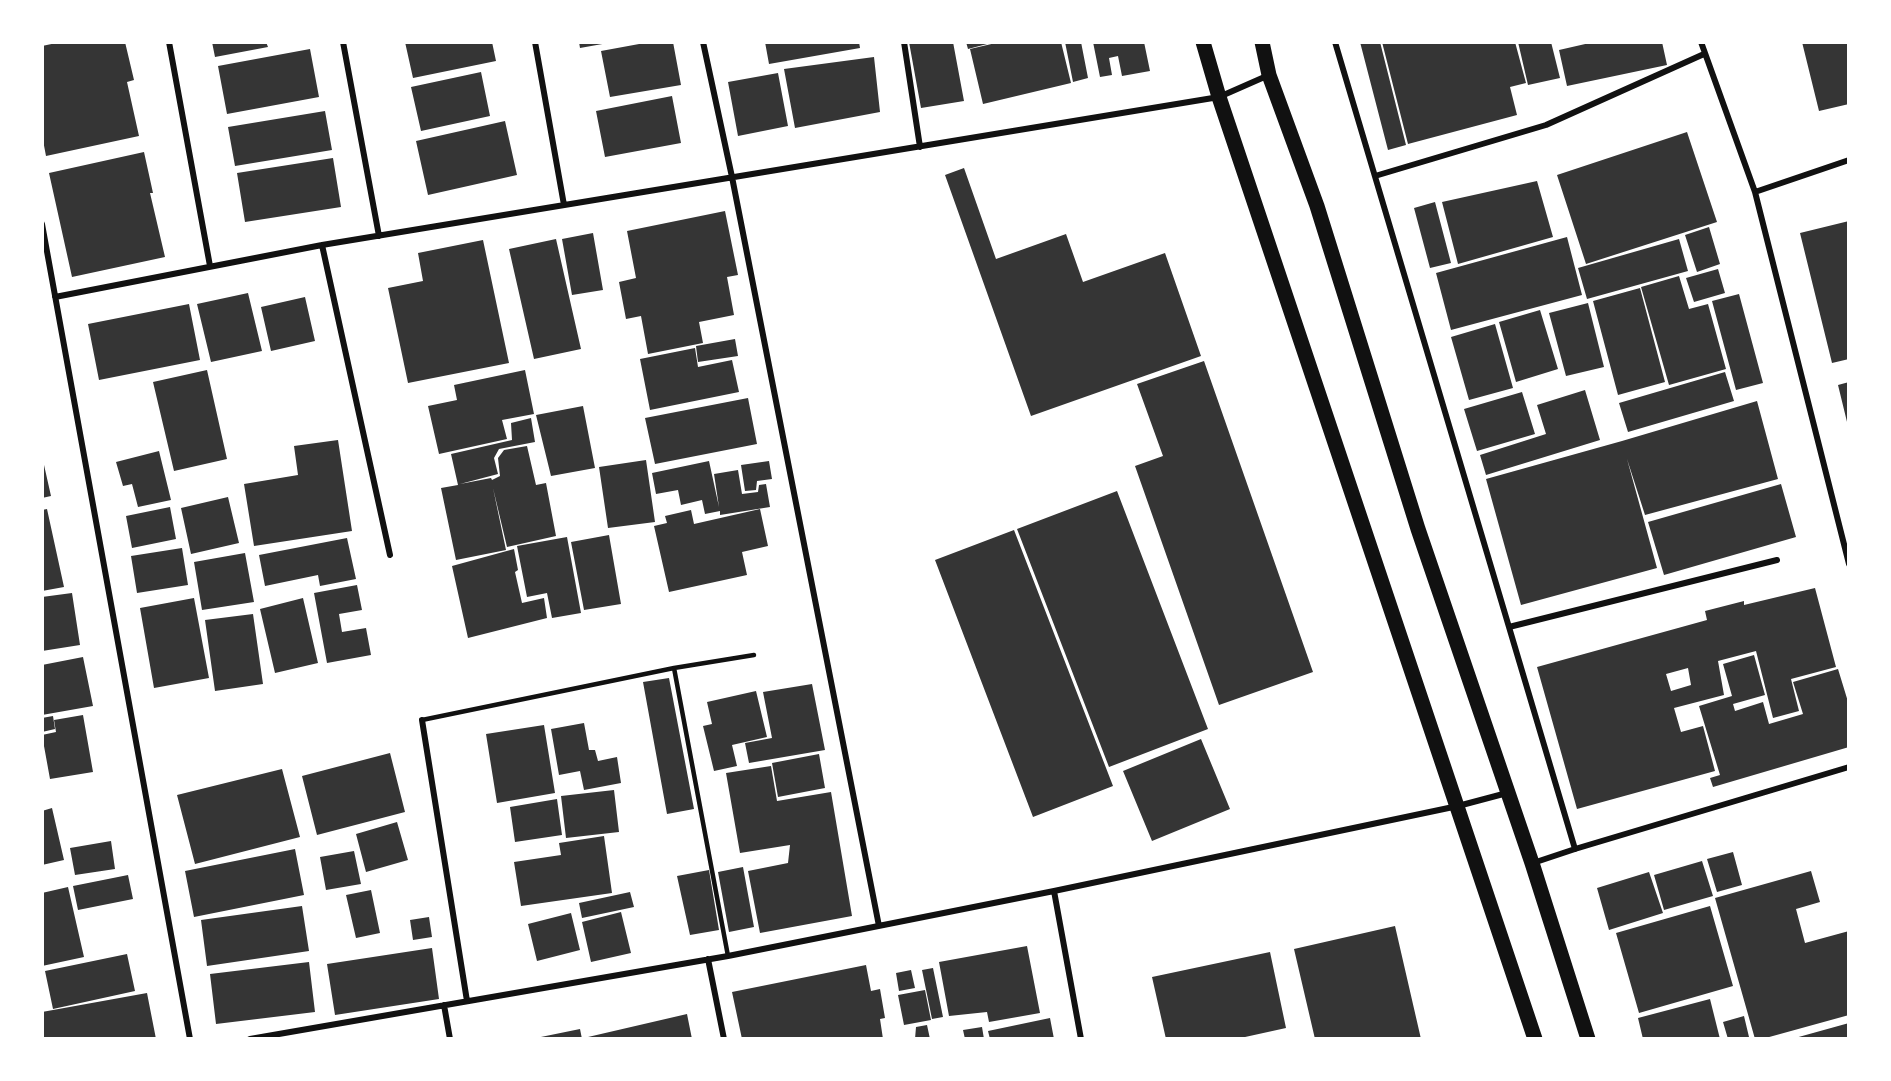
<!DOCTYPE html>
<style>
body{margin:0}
#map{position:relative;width:1891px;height:1081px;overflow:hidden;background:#fff;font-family:Raleway,sans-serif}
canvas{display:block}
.frame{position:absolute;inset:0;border:44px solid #fff;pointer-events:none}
</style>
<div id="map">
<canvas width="1891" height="1081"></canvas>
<div class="frame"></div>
</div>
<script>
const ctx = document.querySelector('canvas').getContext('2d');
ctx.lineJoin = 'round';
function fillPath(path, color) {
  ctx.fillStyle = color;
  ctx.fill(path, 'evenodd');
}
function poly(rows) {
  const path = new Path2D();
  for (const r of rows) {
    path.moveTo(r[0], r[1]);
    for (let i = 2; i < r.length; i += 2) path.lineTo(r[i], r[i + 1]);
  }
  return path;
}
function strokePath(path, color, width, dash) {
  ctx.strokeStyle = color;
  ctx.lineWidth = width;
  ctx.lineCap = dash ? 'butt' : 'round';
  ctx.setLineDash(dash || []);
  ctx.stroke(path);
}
const building = poly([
 [61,42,125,42,134,80,127,82,139,136,46,156,42,135,42,46],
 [212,42,266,42,268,47,215,57],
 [405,42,492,42,496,61,413,78],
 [579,42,608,42,608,43,580,48],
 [650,42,673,42,681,85,610,97,601,51],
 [765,42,859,42,860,48,769,64],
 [909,42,953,42,964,101,921,108],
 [966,42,991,42,991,43,968,49],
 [1000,42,1061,42,1071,83,983,104,970,49],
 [1065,42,1081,42,1088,78,1073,82],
 [1093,42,1144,42,1150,71,1122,76,1118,56,1109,58,1112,75,1100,77],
 [1360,42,1380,42,1406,145,1388,150],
 [1382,42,1515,42,1526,83,1510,87,1517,115,1408,144],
 [1518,42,1551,42,1560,78,1528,85],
 [1594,42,1662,42,1667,65,1567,86,1559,50],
 [1802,42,1849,42,1849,104,1819,111],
 [310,49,319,97,227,114,218,66],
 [874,57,880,112,795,128,784,69],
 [481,72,490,116,421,131,411,87],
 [778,73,788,126,738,136,728,82],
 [672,96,681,143,605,157,596,111],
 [325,111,332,150,235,166,228,127],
 [505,121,517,175,428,195,416,141],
 [1687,132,1717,222,1586,264,1557,175],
 [144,152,153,193,150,193,165,257,72,277,49,173],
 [333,158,341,207,245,222,237,173],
 [964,168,996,259,1066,234,1083,282,1165,253,1201,356,1031,416,945,175],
 [1537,181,1553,237,1458,264,1442,202],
 [1435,202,1451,263,1430,268,1414,208],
 [725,211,738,275,727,277,734,315,699,322,703,343,648,354,641,316,626,319,619,282,636,278,627,231],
 [1849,221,1849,359,1832,363,1800,233],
 [1709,227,1720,264,1697,272,1685,235],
 [593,233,603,290,572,295,562,239],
 [1567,237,1582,295,1451,330,1436,273],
 [556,239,581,349,534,359,509,249],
 [1679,239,1688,271,1587,299,1578,268],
 [483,240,509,363,408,383,388,288,423,281,418,253],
 [1718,269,1725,293,1694,302,1686,278],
 [1679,276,1689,309,1708,304,1726,369,1669,385,1641,287],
 [1640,288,1665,382,1618,395,1593,301],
 [248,293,262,351,211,362,197,304],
 [1739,294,1763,383,1736,390,1712,301],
 [305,297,315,341,271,351,261,307],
 [1588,303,1604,367,1566,376,1549,313],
 [189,304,200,360,99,380,88,324],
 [1540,310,1558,369,1516,382,1499,322],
 [1495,324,1513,388,1469,400,1451,337],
 [735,339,738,356,698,362,696,346],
 [695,348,698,367,732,360,739,392,650,410,640,359],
 [1204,361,1313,672,1219,705,1135,466,1163,456,1137,384],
 [207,370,227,459,174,471,153,382],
 [525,370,534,414,502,420,507,439,439,454,428,406,457,400,454,385],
 [1725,372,1734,401,1628,432,1619,403],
 [1849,382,1849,425,1848,426,1838,385],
 [1585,390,1600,440,1486,475,1480,455,1546,434,1537,405],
 [1522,392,1535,434,1477,451,1464,409],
 [748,398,757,444,655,464,645,418],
 [1757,401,1778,479,1645,515,1627,459,1657,568,1521,605,1486,479,1622,441],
 [583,406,595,468,551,476,536,415],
 [531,418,535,442,499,449,494,458,498,474,460,484,491,478,492,480,500,476,498,458,504,450,527,446,536,485,546,483,556,536,507,547,493,488,506,550,456,560,441,488,458,485,451,454,512,440,511,423],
 [338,440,352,531,254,546,244,484,298,475,294,446],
 [159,451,171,500,138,507,132,484,123,486,116,462],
 [42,456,51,496,42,498],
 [646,460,655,522,608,528,599,467],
 [709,461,719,507,714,474,738,470,742,494,758,492,759,485,766,484,770,507,720,515,720,511,705,514,702,500,681,505,678,490,656,494,652,473],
 [769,461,772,479,757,481,756,490,745,491,741,465],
 [1781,484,1796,537,1664,575,1648,522],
 [1117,491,1208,729,1109,767,1017,529],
 [228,497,239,543,191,554,181,508],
 [170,507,176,539,132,548,126,516],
 [47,509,64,587,42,591,42,510],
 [760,509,768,546,742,552,747,575,669,592,654,526,667,523,665,516,691,510,694,524],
 [1014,530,1113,786,1033,817,935,560],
 [609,535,621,604,584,610,571,542],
 [567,537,581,613,552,618,547,593,527,597,517,546],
 [347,538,356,579,320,586,318,575,265,586,259,555],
 [182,548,188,585,137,593,131,556],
 [514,549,518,570,515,572,522,603,544,598,547,618,468,638,452,566],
 [245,553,254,602,202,610,194,562],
 [357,585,362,610,339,614,342,632,366,628,371,655,327,663,314,593],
 [1815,588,1836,667,1791,679,1799,711,1773,718,1756,651,1718,661,1724,695,1674,708,1681,732,1703,726,1715,771,1577,809,1537,667,1707,620,1705,611,1744,601,1744,605],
 [1688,668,1691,685,1671,691,1666,674],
 [72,593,80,645,42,651,42,597],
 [194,598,209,678,154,688,140,608],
 [303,598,318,663,275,673,260,609],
 [253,614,263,684,215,691,205,620],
 [1754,655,1765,695,1733,704,1735,711,1763,702,1769,724,1803,714,1793,682,1838,669,1849,705,1849,747,1713,787,1710,778,1720,775,1699,706,1732,696,1723,664],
 [83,657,93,706,42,715,42,665],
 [669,678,694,809,667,814,643,682],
 [812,684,825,750,749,763,745,743,772,738,763,692],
 [756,691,767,737,732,745,737,766,714,771,703,726,712,724,707,702],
 [83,715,93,772,50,779,42,735,56,732,54,720],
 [53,716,55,729,42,732,42,718],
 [584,723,589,750,595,750,598,761,617,757,621,783,584,790,580,771,559,775,551,729],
 [544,725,555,793,497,803,486,734],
 [1201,739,1230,809,1152,841,1123,771],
 [390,753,405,812,317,835,302,776],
 [819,754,825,788,778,797,772,763],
 [771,766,777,801,831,792,852,916,760,933,748,871,788,863,790,845,740,853,726,773],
 [282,769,300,837,195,864,177,795],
 [614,790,619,832,566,838,561,796],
 [557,799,562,835,515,842,510,807],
 [52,808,64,860,42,865,42,811],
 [397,822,408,860,366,872,356,834],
 [604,836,612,893,521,906,514,862,561,855,559,843],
 [111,841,115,869,75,875,70,848],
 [295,849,304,895,194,917,185,871],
 [354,851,361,884,326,890,320,857],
 [1733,852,1742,885,1717,892,1707,859],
 [1702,861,1713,896,1664,910,1654,875],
 [743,867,754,927,729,932,718,872],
 [709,870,719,930,690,935,677,876],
 [1811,871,1820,902,1796,909,1805,943,1849,931,1849,1015,1762,1039,1755,1039,1715,898],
 [1649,872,1663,913,1609,930,1597,888],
 [128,875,133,899,78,910,73,886],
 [68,887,84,957,42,966,42,893],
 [371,890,380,933,356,938,346,895],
 [630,892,634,907,582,918,579,903],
 [302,906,309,951,207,966,201,920],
 [1710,906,1733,986,1639,1013,1616,933],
 [621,912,631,953,591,962,582,922],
 [571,913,580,950,537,961,528,924],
 [429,917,432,937,413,940,410,920],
 [1395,926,1421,1039,1315,1039,1294,949],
 [1027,946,1040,1013,989,1022,987,1012,949,1016,939,962],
 [432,948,439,999,335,1015,327,964],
 [1270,952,1286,1028,1236,1039,1166,1039,1152,977],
 [127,954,135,991,53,1009,45,971],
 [309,962,315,1012,216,1024,210,974],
 [866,965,871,991,880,989,885,1018,880,1019,883,1039,742,1039,732,992],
 [933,968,943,1017,932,1019,922,970],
 [911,970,915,988,899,991,896,973],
 [925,990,931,1020,904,1025,898,995],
 [147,993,156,1039,42,1039,42,1012],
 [1710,999,1720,1039,1643,1039,1638,1018],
 [687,1014,692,1039,589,1039,588,1037],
 [1744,1016,1749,1037,1740,1039,1728,1039,1723,1022],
 [1050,1018,1054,1039,990,1039,988,1031],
 [1849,1023,1849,1039,1795,1039,1795,1038],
 [927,1025,930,1039,915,1039,916,1027],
 [982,1027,984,1039,965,1039,963,1030],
 [580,1029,582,1039,536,1039,536,1038]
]);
const service = poly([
 [674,668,728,956],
 [422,720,674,668,754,655]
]);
const minor = poly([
 [169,42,210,266],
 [343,42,379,236],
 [535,42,564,205],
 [703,42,732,177,879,926],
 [904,42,920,147],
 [1335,42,1575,849],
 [1701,42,1755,192,1849,564],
 [1375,176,1546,125,1704,54],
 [1755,192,1849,160],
 [42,224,190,1039],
 [322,245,390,555],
 [55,297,322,245,1219,97,1269,75],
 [1509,627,1777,560],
 [422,720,467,1001],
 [1533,863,1575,849,1849,767],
 [1054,891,1081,1039],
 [708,959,724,1039],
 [444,1005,450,1039],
 [250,1039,728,956,1054,891,1458,806,1507,793]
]);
const primary = poly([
 [1203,42,1219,97,1535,1039],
 [1262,42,1269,75,1317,206,1418,529,1532,863,1588,1039]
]);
fillPath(building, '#353535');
strokePath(service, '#111', 4.5);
strokePath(minor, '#111', 6);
strokePath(primary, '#111', 15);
</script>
